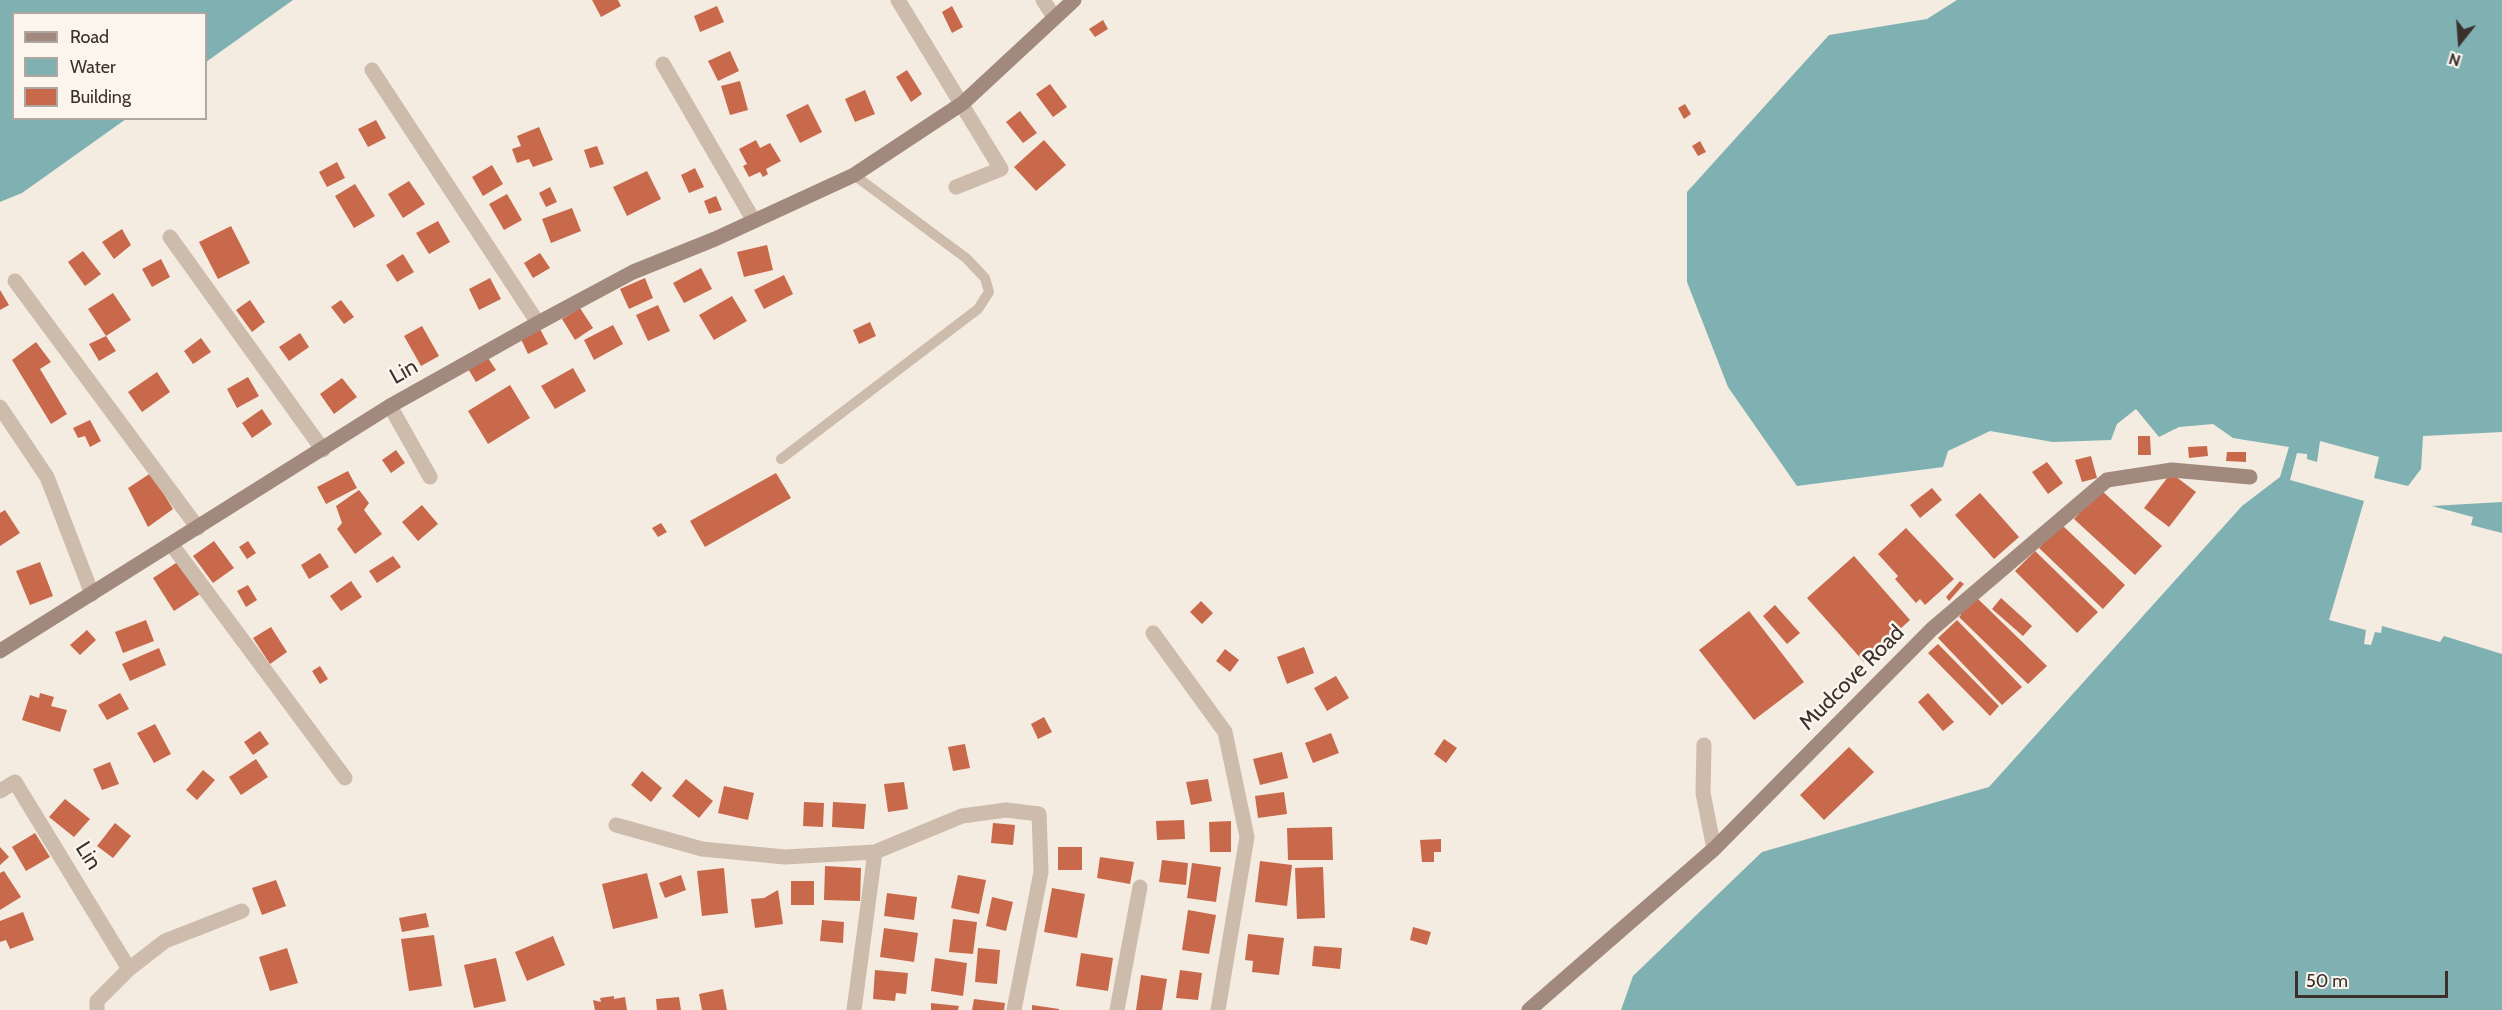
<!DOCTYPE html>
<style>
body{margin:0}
#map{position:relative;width:2502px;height:1010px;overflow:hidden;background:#f4ebe1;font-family:Cabin,sans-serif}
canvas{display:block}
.legend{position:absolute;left:12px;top:12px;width:195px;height:108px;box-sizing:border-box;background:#fbf5ee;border:2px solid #aea6a0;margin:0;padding:8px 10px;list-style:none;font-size:18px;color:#3b302b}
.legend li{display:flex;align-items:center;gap:12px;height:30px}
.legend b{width:30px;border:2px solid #aea6a0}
.north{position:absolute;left:2430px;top:12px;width:60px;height:60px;-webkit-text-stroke:4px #fbf5ee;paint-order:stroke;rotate:197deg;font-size:16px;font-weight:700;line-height:24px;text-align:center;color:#3b302b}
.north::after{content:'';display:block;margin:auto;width:21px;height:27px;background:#3b302b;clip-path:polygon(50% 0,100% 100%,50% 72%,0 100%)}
.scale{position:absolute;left:2295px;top:971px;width:153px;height:27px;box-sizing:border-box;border:3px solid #3b302b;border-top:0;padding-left:8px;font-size:18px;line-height:21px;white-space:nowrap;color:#3b302b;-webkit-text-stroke:4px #fbf5ee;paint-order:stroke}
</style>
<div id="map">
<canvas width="2502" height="1010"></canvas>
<ul class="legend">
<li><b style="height:8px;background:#a18a7d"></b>Road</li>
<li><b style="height:16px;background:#7fb0b2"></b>Water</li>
<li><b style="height:16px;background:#c8694b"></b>Building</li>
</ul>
<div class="north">N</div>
<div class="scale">50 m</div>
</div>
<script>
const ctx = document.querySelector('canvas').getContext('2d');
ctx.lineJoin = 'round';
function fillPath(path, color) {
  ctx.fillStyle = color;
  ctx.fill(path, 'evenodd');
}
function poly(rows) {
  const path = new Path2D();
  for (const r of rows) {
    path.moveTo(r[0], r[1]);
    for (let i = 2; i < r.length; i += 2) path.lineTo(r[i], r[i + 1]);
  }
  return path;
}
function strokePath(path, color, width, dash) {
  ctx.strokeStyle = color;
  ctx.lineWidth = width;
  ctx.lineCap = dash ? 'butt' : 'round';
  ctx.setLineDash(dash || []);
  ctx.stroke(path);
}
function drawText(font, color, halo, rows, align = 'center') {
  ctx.font = font + ' Cabin,sans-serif';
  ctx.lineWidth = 5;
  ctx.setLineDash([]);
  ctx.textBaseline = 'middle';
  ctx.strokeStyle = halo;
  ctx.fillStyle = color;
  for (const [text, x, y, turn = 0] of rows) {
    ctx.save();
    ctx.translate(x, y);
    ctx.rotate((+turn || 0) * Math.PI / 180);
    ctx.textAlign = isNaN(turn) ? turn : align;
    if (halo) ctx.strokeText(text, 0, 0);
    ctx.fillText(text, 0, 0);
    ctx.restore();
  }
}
const water = poly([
 [0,0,293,0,206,62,206,14,14,14,14,118,126,119,22,193,0,202],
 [1957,0,2502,0,2502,1010,1621,1010,1633,976,1762,852,1989,787,2242,506,2280,477,2289,447,2233,438,2213,424,2179,427,2159,437,2136,409,2117,424,2111,440,2053,442,1990,431,1948,451,1943,467,1797,486,1728,387,1687,282,1687,192,1829,35,1927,19]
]);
const pier = poly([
 [2502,432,2502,502,2432,506,2473,517,2471,525,2502,533,2502,654,2444,636,2440,642,2382,626,2381,633,2375,632,2371,645,2364,644,2366,630,2329,620,2364,501,2290,480,2297,453,2307,454,2307,459,2317,462,2320,441,2379,457,2374,478,2408,486,2421,469,2423,436]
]);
const building = poly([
 [592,0,618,0,621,6,601,17],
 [717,6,724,22,700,32,694,16],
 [952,6,963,27,952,33,942,12],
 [1103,20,1108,29,1095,37,1089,29],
 [730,51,739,71,718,81,708,61],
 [907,70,922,94,911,102,896,77],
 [740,81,748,110,730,115,721,86],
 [1050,84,1067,107,1053,117,1036,94],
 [865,90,875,114,855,122,845,99],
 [808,104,822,132,800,143,786,115],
 [1685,104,1691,114,1684,119,1678,108],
 [1020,111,1037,133,1023,143,1006,122],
 [376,120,386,138,368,147,358,129],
 [539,127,553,160,533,167,529,159,517,163,512,149,521,146,517,136],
 [756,140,760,148,770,143,781,161,766,169,768,174,763,177,760,172,749,177,743,166,747,164,739,149],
 [1044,140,1066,165,1036,191,1014,167],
 [1700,141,1706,152,1698,156,1692,146],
 [597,146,604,164,590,168,584,150],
 [337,162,345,178,327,187,319,172],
 [492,165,503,184,483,196,472,177],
 [695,168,704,187,689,193,681,175],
 [647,171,661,199,627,216,613,187],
 [409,181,425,204,403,218,388,194],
 [355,184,375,216,354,228,335,196],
 [550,187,557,202,546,207,539,193],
 [507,194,522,220,504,230,489,204],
 [716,196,722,210,709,214,704,201],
 [572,208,581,231,551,243,542,219],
 [438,221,450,242,429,254,416,233],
 [231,226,250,263,218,279,199,242],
 [122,229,131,245,114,259,102,242],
 [767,245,773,270,744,277,737,252],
 [83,251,101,274,85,286,68,262],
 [540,253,550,268,533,278,524,263],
 [403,254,414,272,397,282,386,265],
 [161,259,170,277,152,287,142,269],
 [701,268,712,289,684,303,673,283],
 [784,275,793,294,764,309,754,290],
 [490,278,501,299,479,310,469,289],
 [645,278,653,298,629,309,620,289],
 [0,290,9,305,0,310],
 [113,293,131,320,106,336,88,309],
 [732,296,747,321,714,340,699,315],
 [250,300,265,322,252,332,236,310],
 [341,300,354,317,344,324,331,307],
 [658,305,670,331,648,341,636,315],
 [580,308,593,328,575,340,562,319],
 [870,322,876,336,859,344,853,330],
 [613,325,623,344,594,360,584,340],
 [422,326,439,356,421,366,404,336],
 [540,329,548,344,528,354,521,339],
 [300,333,309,347,289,361,279,347],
 [106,336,116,351,99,361,89,344],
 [201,338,211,352,193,364,184,351],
 [36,342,51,362,40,369,67,414,51,424,12,360],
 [486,355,496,370,476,382,467,367],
 [573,368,586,391,555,409,541,386],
 [157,372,170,392,142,412,128,392],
 [248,377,259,396,237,408,227,389],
 [342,378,357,397,334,414,320,394],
 [510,385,530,418,488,444,468,411],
 [262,409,272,424,252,438,242,423],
 [90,420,101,441,90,447,85,436,78,438,73,428],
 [2138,436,2150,436,2151,455,2138,455],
 [2207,446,2208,456,2189,458,2188,447],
 [396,450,405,463,391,473,382,460],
 [2227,452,2246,452,2246,462,2226,461],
 [2091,456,2097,478,2082,482,2075,460],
 [2047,462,2063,483,2048,494,2032,472],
 [348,471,357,488,326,504,317,487],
 [151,473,173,509,148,527,128,488],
 [776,473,791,498,705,547,690,521],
 [2171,473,2196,492,2169,527,2144,508],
 [1932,488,1942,500,1920,518,1910,505],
 [359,490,369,503,364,510,382,534,355,554,337,529,342,523,336,506],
 [2101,490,2162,546,2135,575,2074,519],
 [1980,493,2019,537,1994,559,1955,515],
 [422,505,438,524,418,541,402,522],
 [5,510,20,533,0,546,0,513],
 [661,523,667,532,658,537,652,528],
 [2061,524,2125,585,2103,609,2039,548],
 [1906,528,1954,579,1925,605,1920,599,1916,603,1895,579,1898,576,1878,554],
 [214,541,234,568,213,583,193,556],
 [248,541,256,553,247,559,239,547],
 [2035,551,2098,612,2077,633,2015,571],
 [320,553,329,567,309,579,301,565],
 [393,556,401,567,377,583,369,571],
 [1854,556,1910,620,1864,662,1807,598],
 [179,561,200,594,174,611,153,578],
 [40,562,53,596,30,605,16,571],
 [351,581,362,597,341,611,330,596],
 [1960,581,1964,584,1949,601,1946,597],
 [248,585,257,600,246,607,237,591],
 [1977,598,2047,666,2028,684,1959,617,1961,615,1958,611],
 [2001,598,2032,626,2023,636,1992,609],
 [1201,601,1213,613,1202,624,1190,612],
 [1775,605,1800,633,1787,644,1763,616],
 [1749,611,1804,682,1754,720,1699,650],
 [146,620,154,641,123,653,115,632],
 [1957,620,2022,687,2002,705,1938,638],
 [271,627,287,652,270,664,253,638],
 [87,630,96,640,80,655,70,645],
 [1938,644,1999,706,1990,716,1928,653],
 [1304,647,1314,673,1287,684,1277,657],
 [159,648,166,665,130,681,122,664],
 [1225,649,1239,660,1230,672,1216,661],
 [320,666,328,679,320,684,312,671],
 [1336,676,1349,698,1327,711,1314,688],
 [40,693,54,697,51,706,67,710,60,732,22,720,30,695,39,698],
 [120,693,129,709,107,720,98,705],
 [1928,693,1954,722,1943,731,1918,702],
 [1044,717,1052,732,1038,739,1031,724],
 [155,724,171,754,154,763,137,733],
 [260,731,269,744,253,755,244,742],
 [1331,733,1339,753,1313,763,1305,743],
 [1444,739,1457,748,1446,763,1434,754],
 [965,744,970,768,953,771,948,747],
 [1849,747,1874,772,1824,820,1800,795],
 [1282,752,1288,778,1260,785,1253,759],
 [256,759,268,777,241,795,229,777],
 [110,762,119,784,102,790,93,769],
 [203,770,215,780,197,800,186,790],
 [642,771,662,788,651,802,631,785],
 [686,779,713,801,699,818,672,796],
 [1208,779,1212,801,1191,805,1186,782],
 [904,782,908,809,888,812,884,784],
 [724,786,754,793,748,820,718,813],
 [1284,792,1287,814,1258,818,1255,796],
 [65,799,90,819,74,837,49,817],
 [804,802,824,803,823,827,803,826],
 [833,802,866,804,864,829,832,827],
 [1184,820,1185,839,1157,840,1156,821],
 [1231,821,1231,852,1210,852,1209,822],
 [115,823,131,836,113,858,97,846],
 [993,823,1015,825,1013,845,991,843],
 [1332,827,1333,860,1288,860,1287,828],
 [35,833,50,857,26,871,12,847],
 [1441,839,1441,852,1434,852,1434,862,1422,862,1420,840],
 [0,847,9,857,0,865],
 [1058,847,1082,847,1082,870,1058,870],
 [1100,857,1134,862,1130,884,1097,878],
 [1162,860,1188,863,1186,885,1159,882],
 [1260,861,1292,865,1287,906,1255,902],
 [1192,863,1221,867,1216,902,1187,898],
 [825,866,861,868,860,901,824,900],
 [1323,867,1325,918,1297,919,1295,868],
 [724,868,728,913,702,916,697,871],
 [4,871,21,897,0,910,0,873],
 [647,873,658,918,613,929,602,884],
 [681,875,686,890,665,898,659,883],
 [958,875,986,880,979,914,951,908],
 [276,880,286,906,262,915,252,888],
 [791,881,814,881,814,905,791,905],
 [1052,888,1085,894,1077,938,1044,932],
 [778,890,783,924,755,928,751,899,764,898],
 [887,893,917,897,914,920,884,916],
 [992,897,1013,902,1006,931,986,926],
 [1188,910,1216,915,1209,954,1182,950],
 [23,912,34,940,10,949,6,940,0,942,0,921],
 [426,913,429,927,402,932,399,918],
 [953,919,977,922,973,954,949,952],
 [822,920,844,922,843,943,820,941],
 [1413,927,1431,932,1427,945,1410,940],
 [884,928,918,933,914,962,880,957],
 [1248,934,1284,938,1279,975,1252,972,1253,961,1245,960],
 [434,935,442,986,409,991,401,939],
 [553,936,565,965,527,981,515,952],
 [1314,946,1342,948,1340,969,1312,966],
 [287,948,298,983,270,991,259,957],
 [978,948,1000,950,997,984,975,982],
 [1081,953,1113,958,1108,991,1076,986],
 [496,958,506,1001,474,1008,464,965],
 [935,958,967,963,963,996,931,991],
 [875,970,908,973,906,994,896,993,895,1001,873,999],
 [1180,970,1202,973,1198,1000,1176,998],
 [1141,975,1167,979,1162,1010,1136,1010],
 [723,989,727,1010,702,1010,699,994],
 [614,996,614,999,625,997,627,1010,595,1010,593,1000,601,1002,600,998],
 [679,997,681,1010,657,1010,656,999],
 [974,999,1005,1003,1004,1010,972,1010],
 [931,1003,959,1006,958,1010,931,1010],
 [1032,1005,1059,1009,1059,1010,1032,1010]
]);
const lane = poly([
 [781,459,978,309,989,292,985,278,966,258,854,175]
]);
const street = poly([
 [898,0,1001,169,956,187],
 [1043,0,1054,17],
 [663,64,754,221],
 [372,70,538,323],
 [170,237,323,450],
 [15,281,198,528],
 [390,406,430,477],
 [0,407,47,477,92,594],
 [172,545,345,778],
 [1153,633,1225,732,1247,837,1218,1010],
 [1704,745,1703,793,1714,849],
 [0,791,15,782,129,969],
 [616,825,702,849,785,857,875,852,854,1010],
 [875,852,962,816,1006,810,1039,814,1041,872,1014,1010],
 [97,1010,97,1001,129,969,165,941,242,911],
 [1117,1010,1140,887]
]);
const secondary = poly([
 [0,651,390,406,538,323,633,272,715,239,854,175,963,103,1074,0],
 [1529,1010,1714,849,1932,629,2107,480,2172,470,2250,477]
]);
const streetNames = [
 ["Lin",404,372,-29],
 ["Mudcove Road",1852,678,-45],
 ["Lin",88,856,58]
];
fillPath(water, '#7fb0b2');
fillPath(pier, '#f4ebe1');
fillPath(building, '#c8694b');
strokePath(lane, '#cdbbac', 10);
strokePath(street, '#cdbbac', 15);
strokePath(secondary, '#a18a7d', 15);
drawText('22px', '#3b302b', '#fbf5ee', streetNames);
</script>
